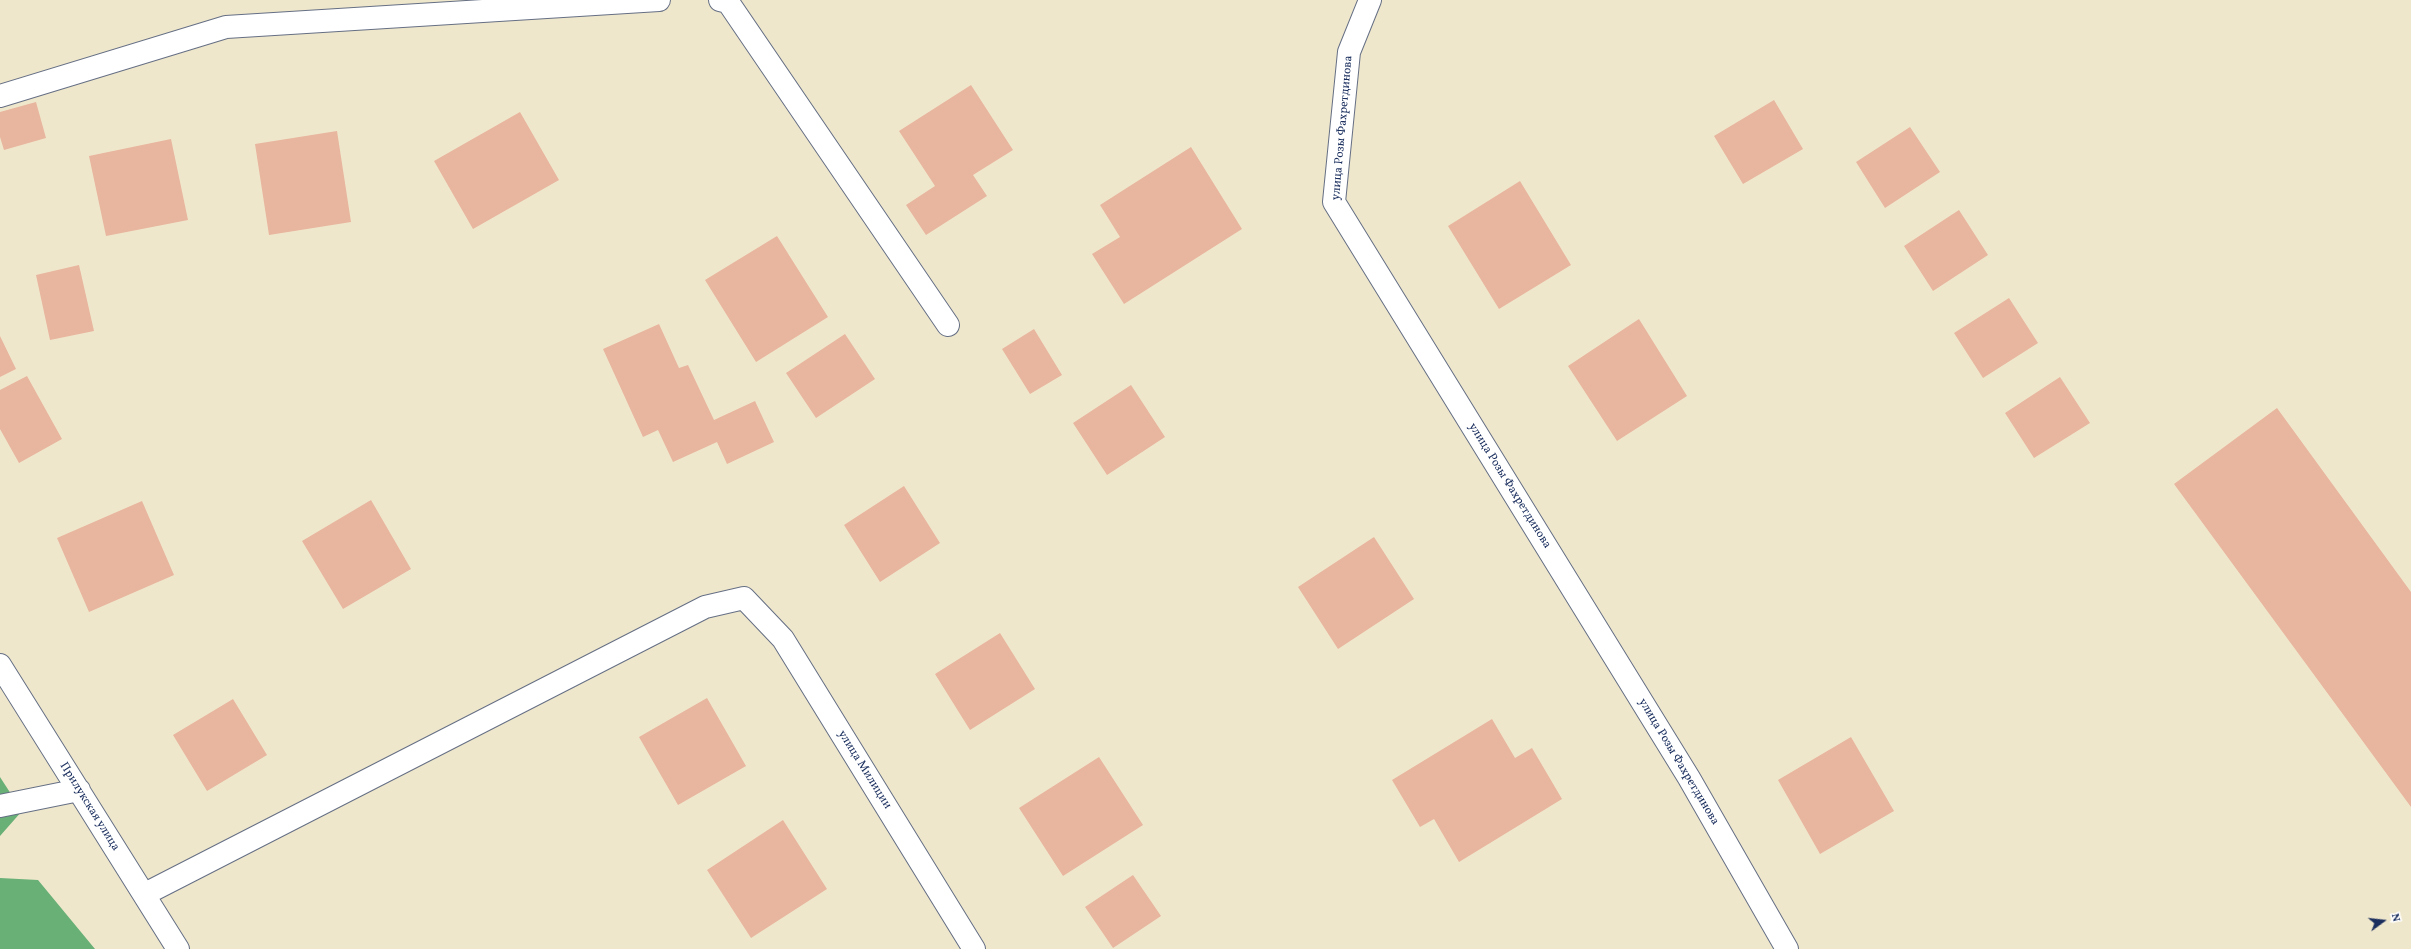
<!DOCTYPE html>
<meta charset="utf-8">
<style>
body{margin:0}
#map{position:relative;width:2411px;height:949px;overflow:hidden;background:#efe7cc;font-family:Vollkorn,serif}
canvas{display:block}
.north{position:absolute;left:2363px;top:901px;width:40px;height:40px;-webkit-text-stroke:3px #fff;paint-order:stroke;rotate:75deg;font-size:11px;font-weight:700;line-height:16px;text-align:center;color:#1b2f5e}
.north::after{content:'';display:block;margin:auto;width:14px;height:18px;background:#1b2f5e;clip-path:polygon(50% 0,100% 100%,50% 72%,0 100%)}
</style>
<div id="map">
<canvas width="2411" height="949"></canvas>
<div class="north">N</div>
</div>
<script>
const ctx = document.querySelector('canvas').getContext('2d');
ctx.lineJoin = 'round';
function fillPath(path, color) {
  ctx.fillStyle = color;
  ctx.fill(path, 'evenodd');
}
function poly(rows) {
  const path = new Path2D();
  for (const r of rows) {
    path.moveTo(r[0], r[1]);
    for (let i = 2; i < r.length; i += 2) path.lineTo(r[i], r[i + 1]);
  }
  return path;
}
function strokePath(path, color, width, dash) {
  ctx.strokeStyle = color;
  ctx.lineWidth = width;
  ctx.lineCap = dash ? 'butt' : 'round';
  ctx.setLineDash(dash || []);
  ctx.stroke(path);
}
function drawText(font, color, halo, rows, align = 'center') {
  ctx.font = font + ' Vollkorn,serif';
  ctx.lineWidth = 3.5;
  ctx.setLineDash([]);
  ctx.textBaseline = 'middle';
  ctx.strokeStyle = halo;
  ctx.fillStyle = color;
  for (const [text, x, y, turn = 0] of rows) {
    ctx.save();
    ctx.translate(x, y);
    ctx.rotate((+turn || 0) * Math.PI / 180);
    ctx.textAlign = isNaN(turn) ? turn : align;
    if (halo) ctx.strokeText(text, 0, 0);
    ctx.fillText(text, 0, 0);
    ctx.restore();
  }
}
const forest = poly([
 [0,777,22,811,0,836],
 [0,878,38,880,95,949,0,949]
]);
const building = poly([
 [971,85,1013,150,973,175,987,196,926,235,906,205,935,186,899,131],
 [1774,100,1803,149,1743,184,1714,136],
 [36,102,46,138,4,150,0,137,0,112],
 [520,112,559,180,473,229,434,161],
 [1910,127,1940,172,1885,208,1856,162],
 [337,131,351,222,269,235,255,144],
 [171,139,188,220,106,236,89,156],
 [1191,147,1242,229,1124,304,1092,254,1120,237,1100,205],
 [1520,181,1571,265,1499,309,1448,226],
 [1959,210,1988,255,1933,291,1904,246],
 [777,236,828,317,756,362,705,280],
 [79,265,94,331,50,340,36,275],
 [2009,298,2038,343,1983,378,1954,333],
 [1639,319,1687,396,1617,441,1568,366],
 [659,324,679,368,688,365,714,420,755,401,774,442,727,464,717,442,673,462,658,430,643,437,603,349],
 [1034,329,1062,375,1030,394,1002,349],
 [845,334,875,379,816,418,786,373],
 [0,336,16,369,0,377],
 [27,376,62,439,19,463,0,429,0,390],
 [2060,377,2090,423,2034,458,2005,413],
 [1131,385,1165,437,1107,475,1073,423],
 [2277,408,2411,592,2411,807,2174,484],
 [904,486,940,543,880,582,844,525],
 [371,500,411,569,343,609,302,541],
 [142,501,174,575,89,612,57,538],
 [1374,537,1414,599,1338,649,1298,587],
 [1000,633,1035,689,970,730,935,674],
 [707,698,746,766,678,805,639,737],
 [233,699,267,755,207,791,173,735],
 [1492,719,1515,758,1532,748,1562,799,1459,862,1434,819,1420,827,1392,780],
 [1851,737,1894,811,1820,854,1778,780],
 [1099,757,1143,825,1063,876,1019,808],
 [783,820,827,889,751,938,707,870],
 [1133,875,1161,916,1113,948,1085,907]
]);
const street = poly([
 [720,0,728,2,948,325],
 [1370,0,1349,52,1334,202,1689,778,1787,949],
 [0,96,226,27,659,0],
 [0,665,178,949],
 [0,806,79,790],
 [145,894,705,607,744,598,783,639,974,949]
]);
const streetNames = [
 ["улица Розы Фахретдинова",1343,128,-85],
 ["улица Розы Фахретдинова",1509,486,58],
 ["улица Розы Фахретдинова",1678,762,59],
 ["улица Милиции",864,770,58],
 ["Прилукская улица",89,807,58]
];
fillPath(forest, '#68b076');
fillPath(building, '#e8b59e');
strokePath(street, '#656f84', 24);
strokePath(street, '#fff', 22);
drawText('12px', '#1b2f5e', '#fff', streetNames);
</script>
